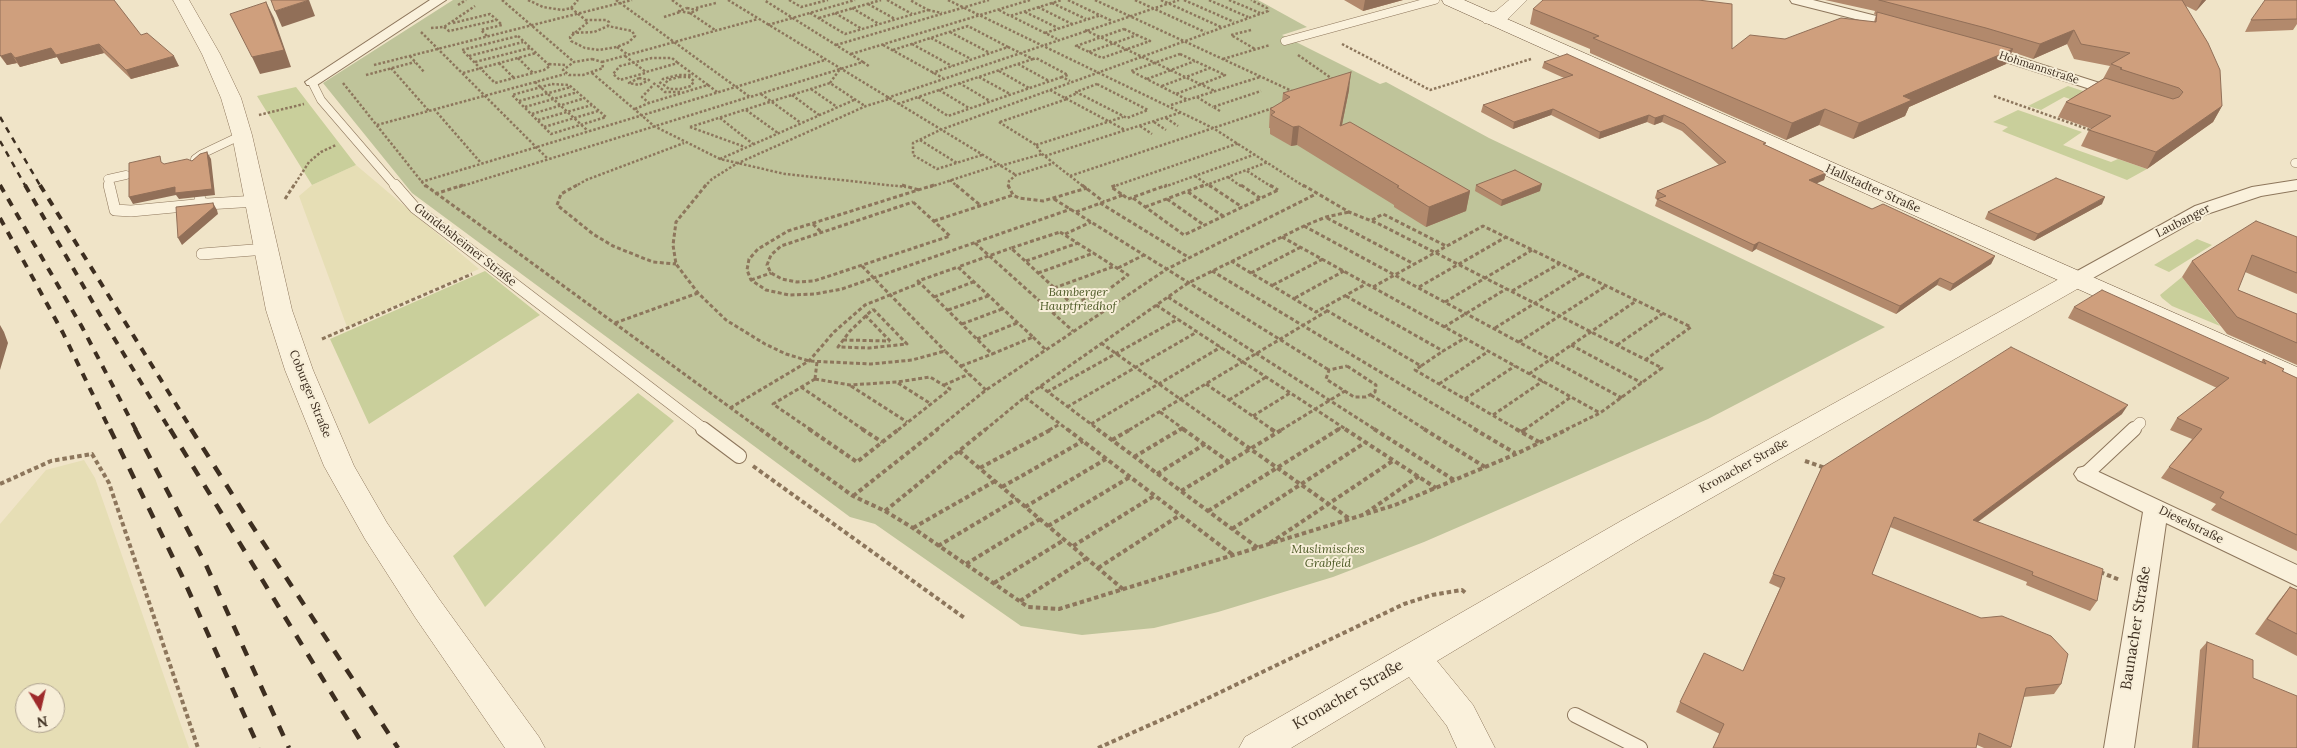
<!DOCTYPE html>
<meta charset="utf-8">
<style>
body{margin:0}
#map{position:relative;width:2297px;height:748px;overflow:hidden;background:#f0e4c8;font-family:Lora,serif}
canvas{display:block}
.north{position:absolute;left:15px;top:683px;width:50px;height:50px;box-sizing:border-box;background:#f7eed8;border:1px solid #ada18e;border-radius:50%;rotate:171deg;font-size:14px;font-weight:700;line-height:20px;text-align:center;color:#3d2e20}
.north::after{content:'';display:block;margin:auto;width:18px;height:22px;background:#9e2a2b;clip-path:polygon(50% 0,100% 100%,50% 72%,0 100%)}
</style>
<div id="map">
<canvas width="2297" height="748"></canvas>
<div class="north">N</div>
</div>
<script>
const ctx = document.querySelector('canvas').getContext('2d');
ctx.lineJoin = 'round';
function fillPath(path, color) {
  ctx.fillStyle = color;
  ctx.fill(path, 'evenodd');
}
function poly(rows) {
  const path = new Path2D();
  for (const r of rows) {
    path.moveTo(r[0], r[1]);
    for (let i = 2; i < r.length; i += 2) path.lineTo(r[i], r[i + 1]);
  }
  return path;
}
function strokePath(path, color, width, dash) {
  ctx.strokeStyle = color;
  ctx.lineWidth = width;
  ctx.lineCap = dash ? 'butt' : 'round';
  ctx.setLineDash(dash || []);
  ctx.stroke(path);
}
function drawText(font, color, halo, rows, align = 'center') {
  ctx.font = font + ' Lora,serif';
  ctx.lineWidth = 4;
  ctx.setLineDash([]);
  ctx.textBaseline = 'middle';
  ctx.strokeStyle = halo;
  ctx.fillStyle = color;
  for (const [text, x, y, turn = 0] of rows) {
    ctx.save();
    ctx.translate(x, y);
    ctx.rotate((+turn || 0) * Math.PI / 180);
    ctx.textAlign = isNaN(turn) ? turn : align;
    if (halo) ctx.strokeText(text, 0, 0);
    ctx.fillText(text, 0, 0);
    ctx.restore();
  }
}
const farmland = poly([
 [356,165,479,269,347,327,299,196,312,185],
 [84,460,95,478,189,748,0,748,0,524,46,470],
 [25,693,55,693,55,723,25,723]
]);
const green = poly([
 [2068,86,2095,95,2082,103,2064,97,2041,110,2028,106],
 [296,87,356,165,312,185,257,96],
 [2018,110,2082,132,2063,145,2111,162,2118,159,2147,169,2127,180,2002,131,2008,127,1993,122],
 [2197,239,2212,245,2169,272,2154,265],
 [485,271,540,315,369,424,330,339],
 [2182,277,2220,326,2172,306,2162,298,2160,295],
 [638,393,674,421,485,607,453,556]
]);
const cemetery = poly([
 [453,0,1258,0,1307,27,1282,35,1380,84,1386,82,1489,138,1885,327,1708,419,1424,542,1333,577,1218,612,1154,628,1082,635,1021,626,875,524,850,517,412,193,323,83]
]);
const pathFar2 = poly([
 [502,0,574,62],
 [528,0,543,7,562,10,571,8,578,0],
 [616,0,750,97,863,62,764,0],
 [672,0,683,8],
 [728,0,1016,175],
 [789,0,801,7,828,0],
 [887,0,912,14],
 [948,0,1213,128,1305,187],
 [1068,0,1112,21],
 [1095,0,1294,92],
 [1135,0,1205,32],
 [1161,0,1221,27],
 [1184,0,1234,22],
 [1209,0,1248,17],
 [1229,0,1260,13],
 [1052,3,1086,19],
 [868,4,895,19],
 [458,5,466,0],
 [1038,7,1072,24],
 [571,8,588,22,570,37,571,41,585,48,599,50,617,47,629,42,635,36,632,31,608,26,609,22,606,20,586,20],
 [687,8,697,10,690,13,679,11,687,8],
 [696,8,716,3],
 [852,8,879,24],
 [928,10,942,13],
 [999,10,1010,16,1062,0],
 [1025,12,1058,28],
 [690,13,715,30],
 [810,13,845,34,928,10,910,0],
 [835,13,862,29],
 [1011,16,1057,39],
 [664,17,680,12],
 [819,18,881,0],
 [453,23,490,14,496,19],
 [768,25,855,0],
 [444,27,449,31,497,20,502,25,481,30,487,36],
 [431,28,444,27,475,6],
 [1124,29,1150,41,1102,58,1076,46,1124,29],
 [1085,30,1215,91],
 [1251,30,1231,35,1255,49],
 [421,32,548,159],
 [950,32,990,53],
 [572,33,594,32,608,26],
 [1045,33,1101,15],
 [518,36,550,66,544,70,495,83,462,50,518,36],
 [931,38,971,59],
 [912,44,952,66],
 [1342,44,1430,90,1531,59],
 [836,45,989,0],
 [883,45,943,78],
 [617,47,627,54],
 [1008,47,1033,59,1036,58,1068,75,1062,77,1070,81],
 [893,50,968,26,1008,47,932,73],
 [1089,52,1137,35],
 [851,54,1030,0],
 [1180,54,1225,75,1176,94,1131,71,1180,54],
 [1298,55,1334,80],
 [410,56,424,72],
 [469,56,523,42],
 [625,56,646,72,678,63,708,85,649,103,642,97,656,82],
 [518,58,533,73],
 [592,59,602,62,603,68,583,75,569,75,563,70,574,62,592,59],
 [1033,59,918,97,948,116,1062,77],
 [1223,59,1270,45],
 [475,62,530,48],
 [602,62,758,19],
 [863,62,870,67],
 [499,63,514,78],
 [549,64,567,65],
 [1018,64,1049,81],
 [374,65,632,0],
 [391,68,429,111],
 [999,71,1029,88],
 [463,73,536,53],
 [592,73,654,126,720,159,785,174,906,187],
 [645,73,620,80,613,74,620,66,652,58,672,58,678,63],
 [366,75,415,62],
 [679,77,689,77,694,81,691,86,680,89,669,89,664,85,668,80,679,77],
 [979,77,1010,94],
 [639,78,649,80,639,85,629,83,639,78],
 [1147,79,1195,61],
 [535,82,588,131],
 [343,83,426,187],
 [830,83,840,69],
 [959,83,990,101],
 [552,84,569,85,606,117,551,134,512,95,552,84],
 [1097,84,1148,110,1127,118,1076,92,1097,84],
 [708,85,717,92],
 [1162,86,1210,68],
 [811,89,837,107],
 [939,90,969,108],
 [1050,90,1125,130],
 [680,92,665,92,658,86,663,79,678,75,693,75],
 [761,94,801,123],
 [1176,94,1188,100],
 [792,95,819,115],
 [1994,96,2093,131],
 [1197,97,1213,107],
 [887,98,1179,0],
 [1065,98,1078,93],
 [519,101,571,87],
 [898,104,918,97],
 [1171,105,1260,77],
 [525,107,578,92],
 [434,109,481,163],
 [635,109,649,103],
 [746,110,778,133],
 [1220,111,1213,107,1261,91],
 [532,114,585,98],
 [259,115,304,104],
 [720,118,753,144],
 [1166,118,1178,126],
 [538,120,592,105],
 [999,122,1036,145,1042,154,1084,187],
 [1000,122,1067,99],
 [1154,122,1166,130],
 [377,125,565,74],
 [1140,126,1152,134],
 [544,127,598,111],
 [690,127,830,83,865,106],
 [690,127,745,147],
 [920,140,957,163],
 [1036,145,1123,117],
 [982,155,937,169,913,155,913,143,940,130,1268,11,1267,8,1251,0],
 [1045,156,1182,112],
 [720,159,854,100],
 [1000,166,1042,154],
 [1247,171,1272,187],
 [1070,176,1276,107],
 [1195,176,1211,187],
 [1228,177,1242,187],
 [950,180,958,187],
 [421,182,825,60],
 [293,187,309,162,321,152,336,145],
 [459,187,749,97],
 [574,187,586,180,684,143],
 [704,187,712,179,736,164,866,106,889,99],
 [930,187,998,165],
 [1008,187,1009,181,1016,175,1054,163],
 [1112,187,1239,143],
 [1164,187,1256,154],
 [1201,187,1268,162]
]);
const pathFar1 = poly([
 [425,185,761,430],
 [577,185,561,194,557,205,593,234,613,246,653,262,676,264],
 [706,185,676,222,673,245,676,264,698,293,726,320,765,344,786,354,809,361,871,364,912,360,945,351,986,390],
 [902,185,919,190],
 [934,185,788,231,758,249,749,259,747,270,751,280,766,290,789,295,815,294,842,289,1071,209],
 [956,185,980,205],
 [1008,185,1013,195,1019,198,1043,201,1087,188],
 [1082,185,1104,202],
 [1209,185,1242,207],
 [1241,185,1260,198],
 [1270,185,1278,190],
 [1303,185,1349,212,1379,224,1662,368,1600,413,1565,430],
 [1188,192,1223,216],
 [435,194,463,185],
 [1123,195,1128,199,1167,185],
 [1133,198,1184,235,1278,190],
 [285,199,294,185],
 [1054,199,1329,370],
 [1167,199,1204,225],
 [913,202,950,236,814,281,797,282,782,279,771,273,767,265,771,255,781,246,913,202],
 [1100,203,1188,257],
 [1145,207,1204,185],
 [1076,212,1123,195,1111,187,1116,185],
 [1327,218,1414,264],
 [1372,220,1383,214,1446,246],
 [934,221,1013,195],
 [813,224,821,232],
 [1304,226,1622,398],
 [1060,232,1128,275,1105,292,1072,304,1011,248,1060,232],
 [1065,234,1091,222],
 [1282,237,1600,413],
 [975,243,1073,331],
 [1026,261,1078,243],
 [1231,261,1316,312,1366,284],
 [862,266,945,351],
 [1118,268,1144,255],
 [1212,271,1477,430],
 [1038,273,1094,253],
 [1251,273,1301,247],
 [751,280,771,273],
 [920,283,918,281,958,267],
 [1273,285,1323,259],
 [1373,287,1483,226,1691,327,1645,360],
 [1419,287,1506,237],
 [1054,288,1115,266],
 [1512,291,1559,264],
 [1346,296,1443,351,1465,338],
 [934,297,973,282],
 [1168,297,1376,430],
 [1295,298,1344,271],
 [1445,302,1532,250],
 [1156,305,1347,430],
 [873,309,907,344,869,348,838,347,850,331,873,309],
 [948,310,988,296],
 [1326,310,1421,366,1443,351],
 [1053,312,1072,304],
 [865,315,891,342],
 [615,323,698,293],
 [962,324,1002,309],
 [1444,327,1506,289],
 [1495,328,1582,274],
 [1033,337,1045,349],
 [322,339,472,274],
 [977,339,1017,323],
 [843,340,890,341],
 [1519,342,1606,286],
 [1101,343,1224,430],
 [1571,345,1642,383],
 [1617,345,1662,314],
 [961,366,992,354],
 [1347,366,1376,385,1375,392,1366,397,1354,397,1326,379,1329,370,1347,366],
 [1421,366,1415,370,1518,430],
 [1529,374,1636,301],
 [815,379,850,385,897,382,930,377,950,389,898,430],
 [815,379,817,362],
 [898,383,931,404],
 [1206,384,1273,430],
 [1439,384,1489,351],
 [944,385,969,374],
 [851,386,907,422],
 [1040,386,1099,430],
 [801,387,864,430],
 [1047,392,1178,319],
 [1371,395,1426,430],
 [1025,397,1068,430],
 [1465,399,1515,366],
 [1229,400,1266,377],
 [1067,407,1197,332],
 [730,408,809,361,834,332,865,305,920,283,992,354,1033,337,958,267,1011,248],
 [1160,412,1185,430],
 [1493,415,1543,381],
 [1253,416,1290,393],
 [1091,424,1221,347],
 [811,430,773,404,815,379],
 [936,430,986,390,1167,269,1316,194],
 [985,430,1025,397,1188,283,1304,226,1326,217,1349,212],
 [1049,430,1060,424],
 [1129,430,1327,311],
 [1179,430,1182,428],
 [1281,430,1345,391],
 [1337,430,1342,427],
 [1524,430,1571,397]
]);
const path = poly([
 [760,429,853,496,885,511,913,528,1028,607,1059,609,1395,505,1516,454,1568,429],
 [809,429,857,462,899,429],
 [862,429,882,442],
 [1067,429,1233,555],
 [1097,429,1258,548],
 [1183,429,1229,462],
 [1222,429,1350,519],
 [1271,429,1277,433],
 [1345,429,1436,488],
 [1374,429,1454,480],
 [1424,429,1485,467],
 [1474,429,1515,453],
 [1516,429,1539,442],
 [1521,432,1526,429],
 [1112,440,1131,429],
 [959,451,1124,590],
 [1134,457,1181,429],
 [1805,461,1825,468],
 [753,466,966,619],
 [980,468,1052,429],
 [1157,474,1205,444],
 [0,484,51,461,92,454,109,483,198,748],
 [1002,487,1083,441],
 [1181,491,1283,429],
 [853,496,938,429],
 [1025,507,1106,459],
 [885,511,986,429],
 [1208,511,1339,429],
 [1366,513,1419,476],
 [1048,526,1130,477],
 [913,528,995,481],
 [1232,529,1366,442],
 [1270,543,1394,460],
 [938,546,1017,499],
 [1073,546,1154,496],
 [966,564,1040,519],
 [1098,568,1180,515],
 [2100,572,2120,580],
 [994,583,1064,540],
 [1020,601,1087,558],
 [1098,748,1179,712,1404,604,1432,595,1462,590,1467,594]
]);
const serviceFar2 = poly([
 [1285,41,1435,0],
 [312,82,321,100,396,187],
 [195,162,195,159,202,154,242,135],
 [2295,163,2297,163],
 [110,187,108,179,126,175]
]);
const serviceFar1 = poly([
 [109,185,115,210,131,211,195,205],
 [395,185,415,208,705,430],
 [200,199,200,203,207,204,257,201],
 [202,254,266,249],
 [2133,430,2140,423]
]);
const service = poly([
 [703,429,739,456],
 [2086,474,2134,429],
 [1575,715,1640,748]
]);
const minor = poly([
 [430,0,446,0,317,85,307,85,305,82,430,0],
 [1790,0,1813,0,1908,24,1910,27,1903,31,1792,3,1790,0],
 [1983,46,2125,91,2128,94,2125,97,2120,99,2115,97,1978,53,1976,50,1983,46],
 [2297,180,2297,190,2261,196,2207,214,2084,283,2077,285,2070,283,2067,279,2070,275,2195,206,2252,187,2297,180],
 [2086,466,2297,565,2297,586,2166,523,2134,748,2104,748,2143,512,2078,480,2074,474,2078,468,2086,466]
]);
const tertiary = poly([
 [173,0,189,0,220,54,241,98,252,135,292,310,313,370,354,466,387,523,439,599,539,737,545,748,505,748,415,617,365,539,324,466,285,370,266,310,232,135,221,98,202,54,173,0],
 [1509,0,1527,0,1508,19,1490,24,1484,23,1481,19,1484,15,1496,11,1509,0],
 [2077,272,2086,274,2089,279,2086,284,1643,537,1437,661,1473,705,1495,748,1457,748,1447,726,1409,677,1291,748,1239,748,1245,737,1621,521,2068,274,2077,272]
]);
const secondary = poly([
 [1442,0,1464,0,2297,367,2297,386,2287,383,1444,4,1442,0]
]);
const railFar2 = poly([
 [0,117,41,187],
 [0,141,26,187]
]);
const railFar1 = poly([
 [0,185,82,327,136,430],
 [25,185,103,320,170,430],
 [40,185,192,430],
 [0,218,63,333,110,430]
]);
const rail = poly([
 [110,429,182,576,259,748],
 [135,429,206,565,289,748],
 [170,429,365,748],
 [191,429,251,524,398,748]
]);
const wall = poly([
 [0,0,141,35,179,66,131,79,104,53,61,64,57,57,20,67,17,63,7,65,0,56],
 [1344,0,1403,0,1363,11],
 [1825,0,2206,0,2196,11,2186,6,2222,106,2213,122,2147,169,2081,146,2089,130,2092,129,2058,117,2066,102,2103,79,2110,66,2074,59,2067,44,2033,59,2012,52,2006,64,1909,107,1905,116,1853,139,1819,125,1786,140,1590,53,1590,49,1530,24,1533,9,1732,49,1874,22,1876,15,1874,14,1875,11],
 [2297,0,2297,24,2293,30,2245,32,2251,20],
 [1544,62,1765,145,1826,173,1824,180,1816,183,1872,209,1995,256,1991,264,1950,291,1937,285,1896,314,1756,249,1752,252,1655,206,1657,200,1655,198,1657,191,1719,165,1682,131,1662,122,1654,125,1647,122,1599,139,1551,115,1513,129,1481,112,1483,105,1564,78,1542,68],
 [1349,90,1342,125,1470,191,1466,211,1426,227,1394,207,1394,205,1297,145,1291,146,1270,134,1270,128,1269,128,1270,109,1282,102,1283,93],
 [1476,185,1540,191,1501,206,1475,191],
 [2102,204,2034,241,1985,219,1988,212],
 [2297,237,2297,294,2245,272,2238,290,2297,314,2297,365,2227,334,2182,277,2192,261],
 [2074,307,2261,362,2263,359,2284,369,2283,372,2297,378,2297,551,2211,510,2216,504,2161,478,2169,467,2192,439,2170,430,2177,418,2217,388,2068,318],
 [2122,414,1978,522,2097,601,2090,611,2026,585,2027,582,1890,527,1872,574,2061,684,2054,694,2023,697,2011,748,1984,748,1977,745,1720,734,1676,712,1680,702,1743,671,1780,588,1769,583,1822,467],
 [2290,587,2297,590,2297,656,2255,634,2278,602],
 [2207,642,2253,678,2297,748,2192,748,2200,650]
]);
const shadedWall = poly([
 [309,0,315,16,282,27,275,11],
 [1365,0,1403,0,1363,11],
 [2202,0,2206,0,2196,11],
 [266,2,274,18,291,67,260,74,252,57],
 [2074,30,2067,44,2033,59,2040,44],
 [99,44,104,53,61,64,56,55],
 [51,48,57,57,20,67,15,58],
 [2013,49,2006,64,1909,107,1905,116,1853,139,1859,123,1903,96],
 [11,53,17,63,7,65,1,56],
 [174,56,179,66,131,79,126,70],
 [1351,72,1349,90,1338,144,1340,126],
 [2222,106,2213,122,2147,169,2156,152],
 [1553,109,1551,115,1513,129,1514,122],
 [1825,109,1819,125,1786,140,1792,123],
 [1649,115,1647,122,1599,139,1600,132],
 [1664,115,1662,122,1654,125,1655,118],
 [1299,126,1297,145,1291,146,1293,127],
 [207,152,211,159,215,195,179,199,176,195,133,204,129,197],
 [1826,173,1824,180,1807,188,1809,180],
 [1542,184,1540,191,1501,206,1502,200],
 [1470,191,1466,211,1426,227,1429,207],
 [2105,197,2102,204,2034,241,2038,234],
 [213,203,217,210,218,214,182,245,178,238],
 [1759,242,1756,249,1752,252,1754,245],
 [1995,256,1991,264,1950,291,1953,284],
 [1940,278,1937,285,1896,314,1900,306],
 [0,325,4,332,8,343,0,370],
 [2128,405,2122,414,1968,529,1973,520]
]);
const building = poly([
 [0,0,114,0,141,35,147,33,174,56,126,70,99,44,56,55,51,48,15,58,11,53,1,56,0,55,0,0],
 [271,0,309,0,275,11,271,0],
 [1543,0,1698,0,1732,4,1732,49,1750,35,1785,39,1841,18,1876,22,1877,12,2013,49,1903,96,1912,100,1859,123,1825,109,1792,123,1593,38,1599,36,1533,9,1543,0],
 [1879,0,2182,0,2208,43,2220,70,2222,106,2156,152,2089,130,2111,116,2066,102,2105,78,2173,99,2179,97,2183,92,2179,88,2120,69,2122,68,2111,64,2130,53,2081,44,2074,30,2040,44,1986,28,1879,0],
 [2265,0,2297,0,2297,19,2251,20,2265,0],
 [266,2,284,50,252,57,230,14,266,2],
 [1567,54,1766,143,1763,144,1826,173,1809,180,1872,209,1883,204,1995,256,1953,284,1940,278,1900,306,1759,242,1754,245,1657,199,1666,196,1657,191,1726,162,1684,124,1664,115,1655,118,1649,115,1600,132,1553,109,1514,122,1483,105,1573,75,1544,62,1567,54],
 [1351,72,1340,126,1350,122,1470,191,1429,207,1397,187,1399,186,1299,126,1293,127,1271,115,1275,112,1270,109,1290,97,1283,93,1351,72],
 [207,152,212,189,175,193,175,187,129,197,129,163,160,156,161,162,164,164,187,159,192,161,200,154,207,152],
 [1515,170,1542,184,1502,200,1476,185,1515,170],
 [2056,178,2105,197,2038,234,1988,212,2056,178],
 [213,203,214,207,178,238,176,207,213,203],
 [2256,221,2297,237,2297,273,2252,255,2238,290,2297,314,2297,343,2237,317,2192,261,2256,221],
 [2102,290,2266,364,2263,359,2284,369,2282,371,2297,378,2297,535,2220,498,2224,492,2169,467,2202,429,2177,418,2229,378,2074,307,2102,290],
 [2011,347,2128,405,1973,520,2103,569,2097,601,2032,575,2033,572,1894,517,1872,574,1981,618,2002,616,2051,636,2068,654,2061,684,2026,688,2011,747,1979,733,1976,748,1713,748,1724,724,1680,702,1704,653,1743,671,1785,578,1773,574,1822,467,2011,347],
 [2290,587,2297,590,2297,634,2267,619,2290,587],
 [2207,642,2253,660,2253,678,2297,696,2297,748,2198,748,2207,642]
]);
const farStreetnames = [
 ["Hohmannstraße",2039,68,18]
];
const streetNames = [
 ["Hallstadter Straße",1873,189,24],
 ["Laubanger",2183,221,-27],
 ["Gundelsheimer Straße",465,245,38],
 ["Coburger Straße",310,394,68],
 ["Kronacher Straße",1744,466,-29],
 ["Dieselstraße",2191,525,26]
];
const parkNames = [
 ["Bamberger",1078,293],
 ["Hauptfriedhof",1078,307],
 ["Muslimisches",1328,550],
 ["Grabfeld",1328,564]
];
const nearStreetnames = [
 ["Baunacher Straße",2136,628,-81],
 ["Kronacher Straße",1348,695,-30]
];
fillPath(farmland, '#e6deb5');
fillPath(green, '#c9cf9b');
fillPath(cemetery, '#bfc49a');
strokePath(serviceFar2, '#8d765c', 9);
strokePath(serviceFar1, '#8d765c', 12);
strokePath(service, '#8d765c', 16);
strokePath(minor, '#8d765c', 2);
strokePath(tertiary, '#8d765c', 1);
strokePath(secondary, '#6f573f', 1);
strokePath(pathFar2, '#8d765c', 2.5, [2.5, 2]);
strokePath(pathFar1, '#8d765c', 3, [4, 2.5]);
strokePath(path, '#8d765c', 4, [4.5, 3]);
strokePath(serviceFar2, '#faf1dc', 8);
strokePath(serviceFar1, '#faf1dc', 11);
strokePath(service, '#faf1dc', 14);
fillPath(minor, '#faf1dc');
fillPath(tertiary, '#faf1dc');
fillPath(secondary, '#faf1dc');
strokePath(railFar2, '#3d2e20', 2.5, [6, 6]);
strokePath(railFar1, '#3d2e20', 4, [8, 8]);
strokePath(rail, '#3d2e20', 4.5, [11, 11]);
fillPath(wall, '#b2896c');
fillPath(shadedWall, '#916f58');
fillPath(building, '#cf9f7d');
strokePath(building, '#916f58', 1);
drawText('11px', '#3d2e20', '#f7eed8', farStreetnames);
drawText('12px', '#3d2e20', '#f7eed8', streetNames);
drawText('italic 12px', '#4d5a26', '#f7eed8', parkNames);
drawText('15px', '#3d2e20', '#f7eed8', nearStreetnames);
</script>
